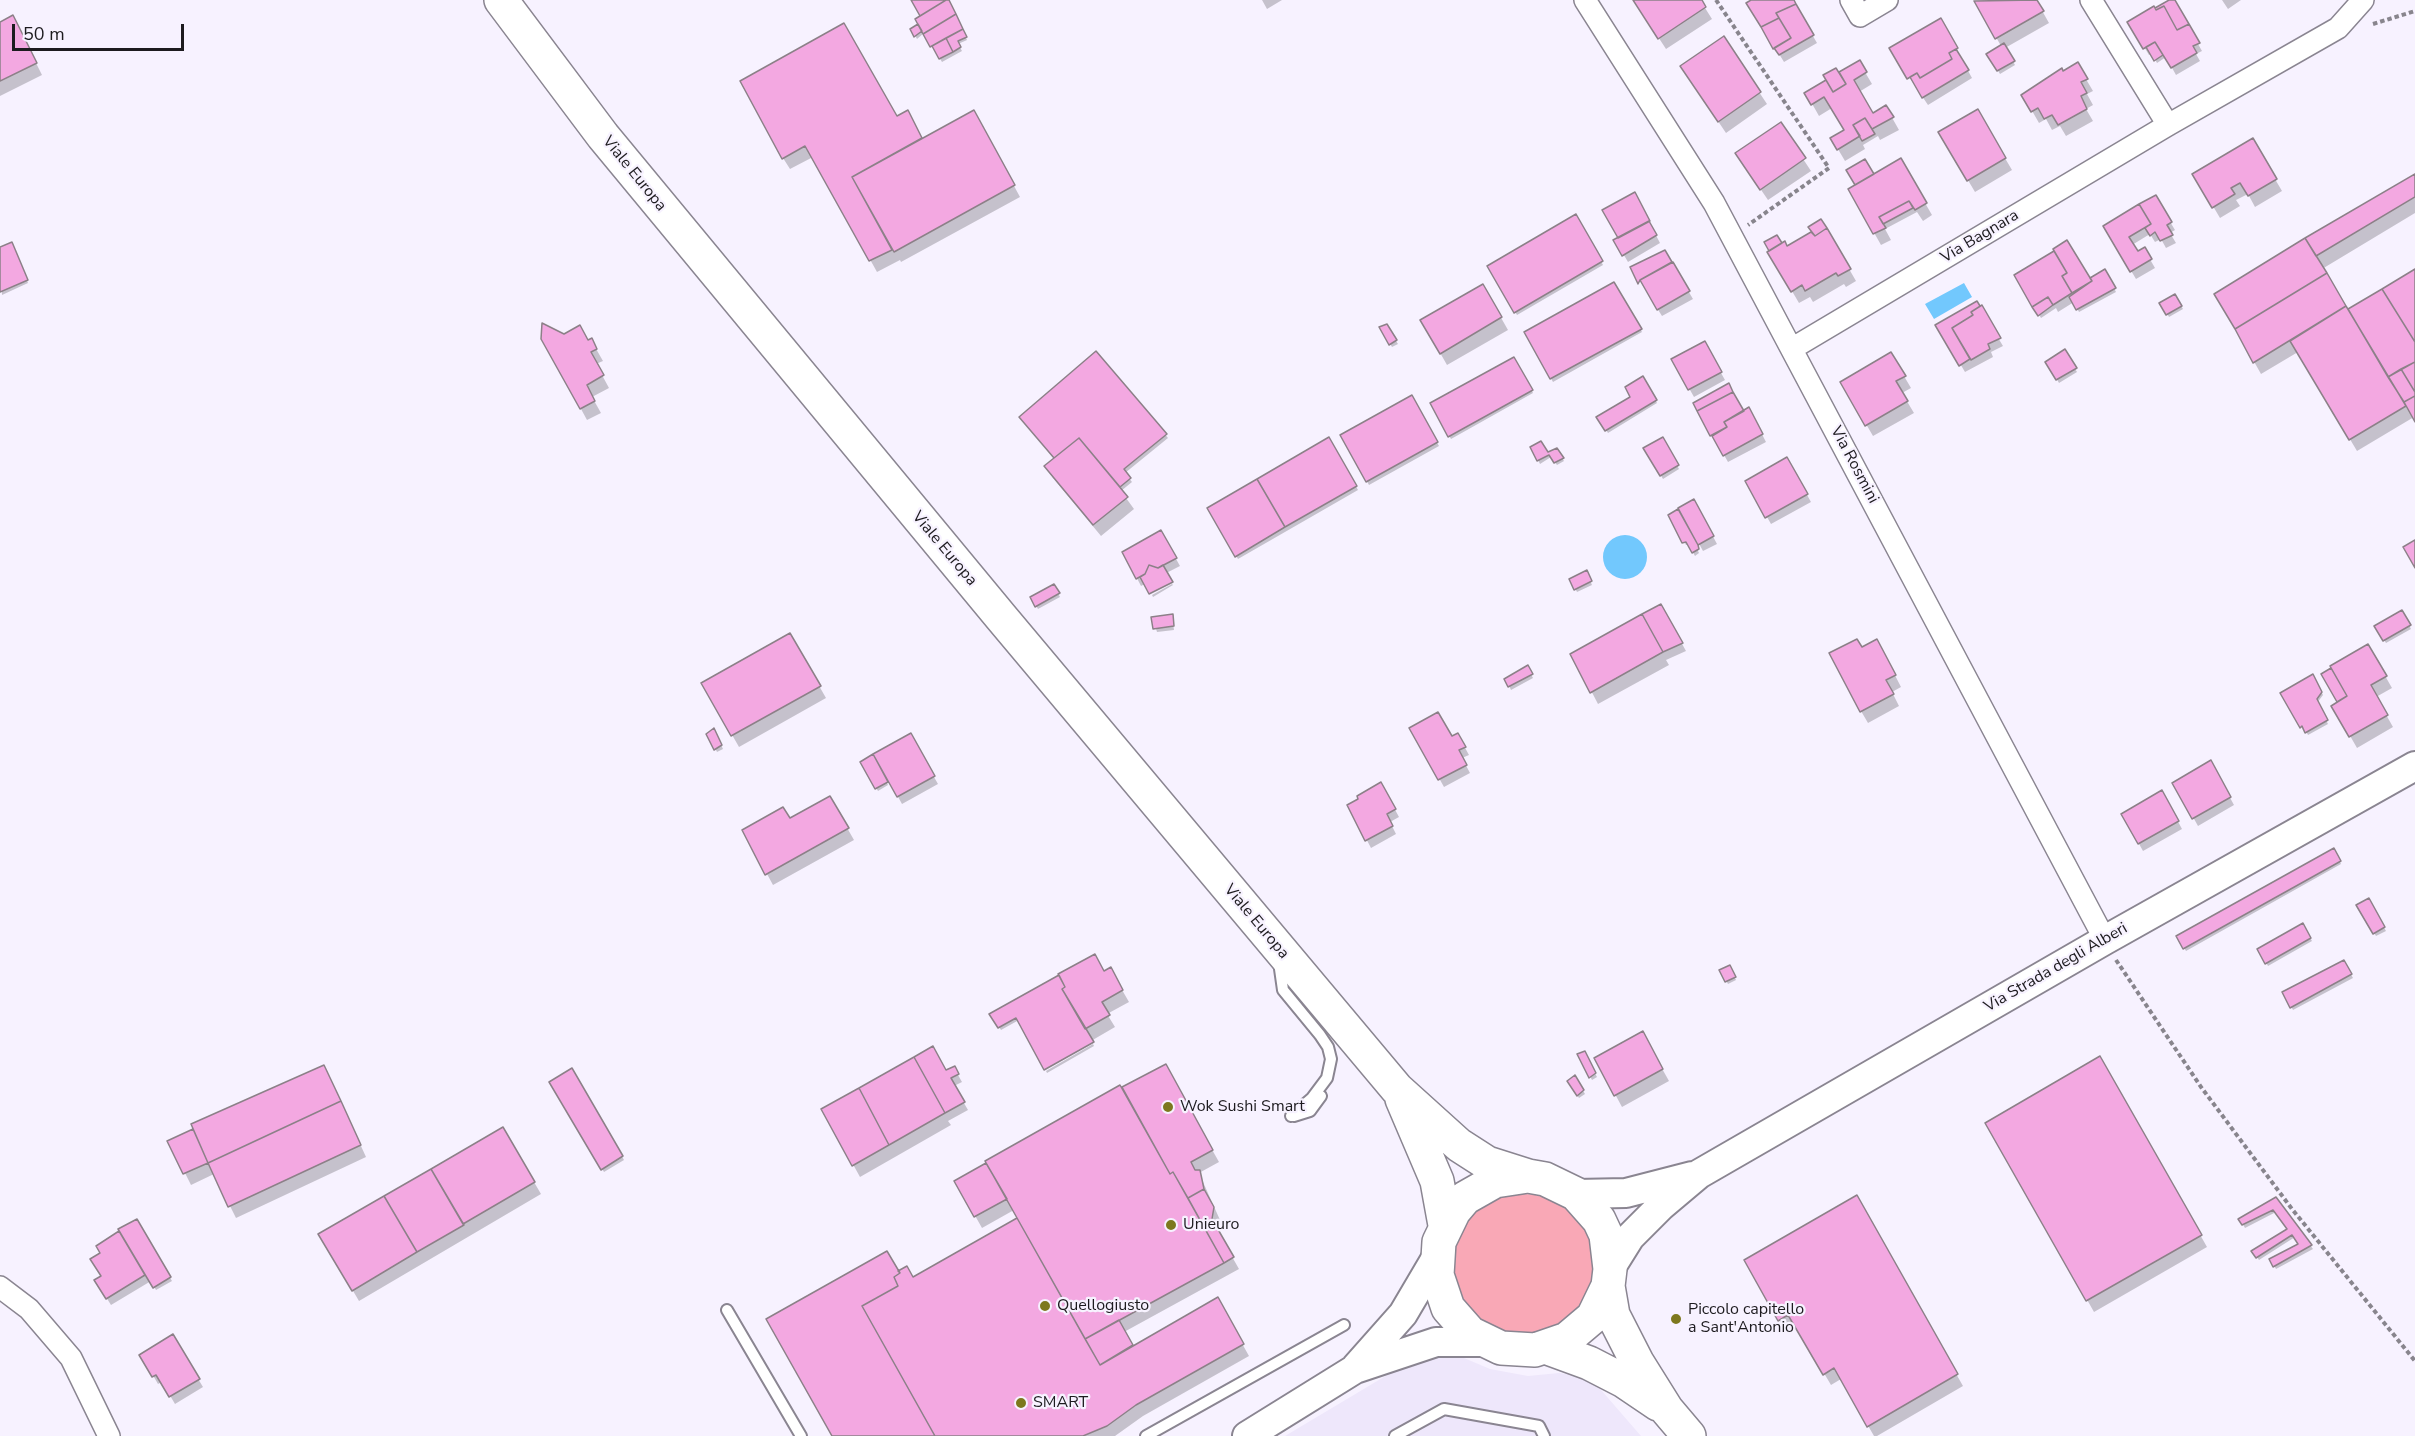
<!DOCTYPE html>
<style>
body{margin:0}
#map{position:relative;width:2415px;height:1436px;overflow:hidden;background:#f7f2ff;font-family:"Nunito Sans",sans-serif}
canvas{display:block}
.scale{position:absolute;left:12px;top:24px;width:172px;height:27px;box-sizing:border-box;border:3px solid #1d1b1f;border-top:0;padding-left:8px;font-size:18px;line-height:21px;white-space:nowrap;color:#1d1b1f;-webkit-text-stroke:4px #f7f2ff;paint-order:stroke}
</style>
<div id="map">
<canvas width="2415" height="1436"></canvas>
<div class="scale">50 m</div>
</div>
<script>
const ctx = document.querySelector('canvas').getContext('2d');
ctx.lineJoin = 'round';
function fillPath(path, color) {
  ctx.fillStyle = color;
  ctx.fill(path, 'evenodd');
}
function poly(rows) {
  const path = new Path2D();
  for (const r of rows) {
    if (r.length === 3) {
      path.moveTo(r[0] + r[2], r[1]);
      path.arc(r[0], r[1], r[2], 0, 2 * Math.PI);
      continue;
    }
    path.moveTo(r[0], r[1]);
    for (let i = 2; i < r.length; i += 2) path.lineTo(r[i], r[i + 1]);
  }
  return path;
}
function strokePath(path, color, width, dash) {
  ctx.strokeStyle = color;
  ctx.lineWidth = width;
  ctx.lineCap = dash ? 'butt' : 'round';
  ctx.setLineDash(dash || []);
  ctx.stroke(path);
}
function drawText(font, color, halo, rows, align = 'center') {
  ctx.font = font + ' "Nunito Sans",sans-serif';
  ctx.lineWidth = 4.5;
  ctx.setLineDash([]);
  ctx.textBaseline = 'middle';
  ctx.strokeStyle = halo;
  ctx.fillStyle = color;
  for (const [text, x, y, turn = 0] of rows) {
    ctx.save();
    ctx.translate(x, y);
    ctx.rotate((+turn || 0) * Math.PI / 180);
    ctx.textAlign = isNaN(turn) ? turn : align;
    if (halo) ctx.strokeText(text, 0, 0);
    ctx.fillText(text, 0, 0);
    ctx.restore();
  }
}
const built = poly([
 [1437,1355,1464,1358,1490,1369,1528,1376,1559,1373,1579,1376,1595,1383,1641,1436,1285,1436,1404,1365]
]);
const green = poly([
 [1523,1265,71]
]);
const water = poly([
 [1964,283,1972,297,1934,319,1925,304],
 [1625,557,22]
]);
const shadow = poly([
 [913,0,947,0,967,40,958,44,962,51,942,62,924,33,917,39,912,30,920,25,922,17],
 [1262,0,1282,0,1267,9],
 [1634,0,1700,0,1712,19,1666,49],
 [1754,0,1792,0,1817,43,1784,62,1765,31],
 [2036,0,2049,23,2005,48,2015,65,2000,74,1988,54,2001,46,1976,1],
 [2173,0,2202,51,2196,54,2200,61,2176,75,2166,57,2157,63,2152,54,2149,55,2129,22,2156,12],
 [2222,0,2241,0,2228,9],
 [1940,20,1972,78,1928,105,1895,56],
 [0,24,19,29,42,75,0,96],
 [843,25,896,118,914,124,922,140,980,123,1020,197,901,262,900,260,877,272,813,157,790,169,783,158],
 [1723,38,1767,104,1726,133,1689,78],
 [1859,62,1872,84,1859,92,1873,115,1886,107,1899,130,1880,140,1878,136,1863,145,1865,149,1845,161,1832,139,1846,131,1832,108,1819,116,1806,93,1848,91],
 [2077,64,2093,91,2087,94,2093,105,2086,109,2093,121,2066,136,2060,126,2052,130,2046,119,2039,123,2023,95],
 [1977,111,2012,170,1975,192,1940,133],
 [1780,124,1811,171,1768,200,1744,165],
 [2252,140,2282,191,2255,207,2248,194,2236,200,2240,206,2220,218,2194,174],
 [1900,160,1932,215,1923,221,1917,212,1885,229,1891,240,1881,245,1850,190],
 [2415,176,2415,213,2322,269,2347,311,2415,271,2415,419,2414,417,2357,451,2298,352,2261,374,2216,294],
 [2155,197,2175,230,2170,233,2176,243,2166,248,2161,239,2155,242,2150,234,2132,245,2137,253,2144,249,2155,268,2136,279,2105,227],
 [1638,201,1660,243,1628,262,1615,240,1619,238],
 [1576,216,1603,265,1517,315,1489,266],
 [1826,229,1856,281,1846,287,1844,284,1813,302,1810,297,1799,303,1769,252,1781,246,1787,248,1816,239],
 [2067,242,2094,288,2105,271,2116,292,2079,312,2074,302,2058,312,2056,308,2041,318,2016,275],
 [13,247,28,283,2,295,0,249],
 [1665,252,1693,299,1662,316,1636,275],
 [1613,284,1642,332,1553,382,1526,333],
 [1483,286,1508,330,1447,365,1422,321],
 [2175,296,2183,309,2169,317,2162,304],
 [1977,303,2003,346,1991,352,1993,357,1965,372,1937,325],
 [1386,326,1398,344,1392,347,1381,328],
 [564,335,588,342,591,340,603,361,596,364,609,388,592,397,601,413,587,420,543,339],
 [1704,343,1725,380,1694,397,1673,360],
 [2065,352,2077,372,2059,383,2047,362],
 [1096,353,1168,438,1125,473,1132,482,1121,491,1134,509,1101,536,1053,478,1046,467,1055,459,1023,420],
 [1891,354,1911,388,1902,393,1914,413,1873,436,1842,383],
 [1513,359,1533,393,1451,439,1432,404],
 [1642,378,1657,403,1608,433,1598,417,1632,397],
 [1411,397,1439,446,1369,485,1342,436],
 [1695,404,1743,412,1749,409,1766,442,1728,462],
 [1328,439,1358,490,1238,559,1209,508],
 [1662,439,1679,469,1663,479,1645,449],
 [1532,448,1547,454,1556,449,1564,461,1557,465,1551,457,1540,464],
 [1787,459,1811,502,1771,524,1747,482],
 [1694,501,1717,544,1703,551,1680,509],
 [1678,511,1699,553,1695,556,1689,545,1686,545,1670,516],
 [1161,532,1180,566,1141,586,1124,553],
 [1586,572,1592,585,1577,592,1571,580],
 [1172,584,1173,585,1153,597,1152,595],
 [1054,586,1060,597,1038,609,1032,598],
 [1661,606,1686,651,1666,660,1669,665,1598,704,1572,654],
 [2402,612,2411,629,2386,643,2376,627],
 [1172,616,1174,630,1157,632,1153,619],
 [790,635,826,698,739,747,703,684],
 [2368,646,2392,688,2376,697,2393,727,2357,748,2333,706,2339,703,2323,675,2330,671,2349,704],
 [1861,649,1883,652,1901,687,1892,692,1899,706,1868,723,1861,711],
 [1527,667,1533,678,1511,690,1506,679],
 [2313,676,2323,695,2317,703,2328,724,2308,735,2305,729,2303,730,2282,693],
 [1411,728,1451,738,1458,735,1469,755,1462,758,1470,773,1444,787],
 [714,730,723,749,717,752,708,734],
 [910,735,938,784,902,804,877,759,875,761,888,785,878,791,862,762],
 [2211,763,2234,805,2198,826,2174,783],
 [1381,784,1399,817,1390,822,1396,834,1371,848,1349,806],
 [2162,792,2182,829,2143,851,2123,815],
 [830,798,854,840,773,885,767,874,790,820],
 [2334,850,2341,864,2186,951,2178,937],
 [2368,900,2386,931,2376,936,2358,906],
 [2302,925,2312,941,2268,966,2259,949],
 [2344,962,2353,978,2293,1010,2284,993],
 [1729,967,1736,980,1728,984,1721,971],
 [1110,969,1129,1002,1107,1014,1115,1027,1091,1041,1019,1020,1001,1030,992,1015],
 [1642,1033,1669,1081,1622,1107,1596,1059],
 [1093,1044,1094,1046,1047,1073,1046,1071],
 [1584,1053,1597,1077,1592,1080,1579,1055],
 [2100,1058,2207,1247,2094,1312,1987,1123],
 [1165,1066,1219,1162,1199,1173,1220,1220,1218,1232,1239,1269,1124,1332,1133,1348,1217,1299,1249,1356,1143,1416,1115,1436,834,1436,898,1273,913,1279,1019,1219,1014,1210,982,1228,956,1182],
 [954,1068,962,1082,954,1086,968,1110,948,1121,951,1125,860,1177,823,1110],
 [571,1070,624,1160,604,1172,551,1082],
 [1575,1077,1585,1094,1579,1098,1569,1082],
 [330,1078,366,1157,236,1218,214,1174,191,1185,169,1141],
 [503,1129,541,1194,359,1301,320,1235],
 [1856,1198,1963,1386,1877,1436,1874,1436,1841,1379,1831,1385,1796,1326,1786,1332,1746,1261],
 [2275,1199,2313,1249,2276,1269,2271,1260,2300,1244,2295,1237,2259,1260,2253,1251,2289,1230,2276,1212,2245,1228,2240,1219],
 [136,1221,172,1281,156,1290,151,1281,111,1305,96,1281,103,1277,102,1254,98,1246],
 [172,1336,203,1387,175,1404,162,1382,158,1384,141,1355]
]);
const building = poly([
 [911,0,946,0,920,16,911,0],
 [946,0,949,0,956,14,923,34,915,19,946,0],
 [1633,0,1702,0,1706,7,1658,39,1633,0],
 [1751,0,1794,0,1796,4,1776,13,1779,18,1761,27,1746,3,1751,0],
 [2037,0,2044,11,1995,39,1974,1,2037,0],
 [2169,0,2175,0,2189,24,2177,30,2164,6,2156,10,2155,8,2169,0],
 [1796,4,1814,35,1779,55,1774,48,1791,38,1776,13,1796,4],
 [2154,6,2156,10,2164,6,2177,30,2189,24,2200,43,2193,46,2197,53,2171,68,2155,42,2143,49,2127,22,2154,6],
 [956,14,963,29,930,47,923,34,956,14],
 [13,15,37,63,0,81,0,22,13,15],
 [1779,18,1791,38,1773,49,1761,27,1779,18],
 [1941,18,1958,48,1949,53,1952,59,1920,78,1917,73,1907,79,1889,48,1941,18],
 [844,23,897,116,908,110,922,138,852,177,892,250,869,261,805,146,782,159,740,81,844,23],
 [918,24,922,31,914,37,910,29,918,24],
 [963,29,967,37,958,41,961,47,953,52,946,38,963,29],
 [1724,36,1761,92,1718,122,1680,66,1724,36],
 [946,38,953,52,939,59,932,46,946,38],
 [2155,42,2163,55,2154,61,2146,47,2155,42],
 [2004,43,2015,61,1997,71,1986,54,2004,43],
 [1956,49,1969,70,1922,98,1910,77,1917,73,1920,78,1952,59,1949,53,1956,49],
 [1860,60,1867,72,1854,80,1873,113,1886,105,1894,117,1872,129,1865,118,1853,125,1860,136,1837,150,1830,138,1844,130,1824,97,1811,105,1804,93,1826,80,1833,92,1846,84,1839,72,1860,60],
 [2078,62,2088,79,2081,82,2087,93,2081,96,2087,109,2058,125,2052,115,2044,119,2038,108,2031,112,2021,95,2062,68,2063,71,2078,62],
 [1836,68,1846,84,1833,92,1823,75,1836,68],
 [1978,109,2006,158,1967,181,1938,132,1978,109],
 [974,110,1015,185,894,252,852,177,974,110],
 [1865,118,1875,134,1862,141,1853,125,1865,118],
 [1781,122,1806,158,1760,190,1735,153,1781,122],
 [2253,138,2277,179,2248,196,2240,183,2231,188,2235,194,2212,208,2192,174,2253,138],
 [1901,158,1927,203,1915,210,1909,201,1879,217,1886,228,1873,234,1848,189,1901,158],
 [1865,159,1874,174,1855,185,1846,170,1865,159],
 [2415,174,2415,197,2316,256,2305,238,2415,174],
 [1635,192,1650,221,1618,238,1602,210,1635,192],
 [2156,195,2172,222,2167,225,2173,235,2160,241,2155,232,2150,236,2145,228,2151,224,2139,204,2156,195],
 [1909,201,1913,208,1883,224,1879,217,1909,201],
 [2139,204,2151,224,2129,237,2138,251,2145,247,2152,259,2130,272,2103,226,2139,204],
 [1576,214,1603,261,1514,313,1487,266,1576,214],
 [1821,219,1827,228,1815,236,1808,227,1821,219],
 [1649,221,1657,235,1622,256,1613,240,1649,221],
 [1827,228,1851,269,1838,276,1836,273,1805,291,1802,285,1791,292,1767,252,1785,241,1787,246,1811,232,1815,236,1827,228],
 [1777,235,1782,243,1769,251,1764,242,1777,235],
 [2305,238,2327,273,2235,329,2214,294,2305,238],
 [2067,240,2092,281,2072,293,2062,276,2067,273,2053,249,2067,240],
 [12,242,28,280,0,292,0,247,12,242],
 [1665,250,1672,262,1640,280,1638,284,1630,267,1665,250],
 [2054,251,2067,273,2062,276,2072,293,2053,305,2048,297,2032,307,2014,275,2054,251],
 [1673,262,1690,291,1657,310,1640,280,1673,262],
 [2105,269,2116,288,2076,310,2069,297,2092,281,2090,278,2105,269],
 [2415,269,2415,342,2382,289,2415,269],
 [2327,273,2346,306,2253,363,2235,329,2327,273],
 [1614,282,1642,329,1550,379,1524,332,1614,282],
 [1483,284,1502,317,1440,354,1420,320,1483,284],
 [2382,289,2415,342,2415,362,2388,377,2348,309,2382,289],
 [2175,294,2182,306,2166,315,2159,303,2175,294],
 [2048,297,2053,305,2038,316,2032,307,2048,297],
 [1977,301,1980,306,1971,312,1973,315,1952,328,1970,359,1959,366,1935,325,1977,301],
 [1982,305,2001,338,1988,344,1990,349,1971,360,1952,328,1973,315,1971,312,1982,305],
 [2346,306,2406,406,2349,440,2290,341,2346,306],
 [542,323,564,334,580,325,588,340,592,338,597,349,591,352,604,375,587,385,595,401,580,409,541,339,542,323],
 [1387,324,1397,340,1389,345,1379,327,1387,324],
 [1705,341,1722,372,1688,390,1671,359,1705,341],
 [2065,349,2077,368,2056,380,2045,362,2065,349],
 [1096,351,1167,434,1124,469,1131,478,1120,487,1079,438,1054,458,1019,417,1096,351],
 [1891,352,1906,376,1896,381,1908,401,1865,426,1840,382,1891,352],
 [1514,357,1533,390,1448,437,1430,403,1514,357],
 [2415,362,2415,392,2401,369,2415,362],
 [2401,369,2415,392,2415,396,2404,402,2388,377,2401,369],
 [1643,376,1657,400,1605,431,1596,417,1630,397,1625,387,1643,376],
 [1729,383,1733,392,1697,411,1693,403,1729,383],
 [1733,392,1744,411,1724,422,1727,427,1710,436,1697,411,1733,392],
 [1412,395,1438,442,1366,482,1340,435,1412,395],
 [2415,396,2415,422,2404,402,2415,396],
 [1749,407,1763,434,1723,456,1712,436,1727,427,1724,422,1749,407],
 [1329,437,1357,486,1285,527,1257,479,1329,437],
 [1663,437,1679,465,1660,476,1643,448,1663,437],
 [1079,438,1128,497,1093,525,1044,466,1079,438],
 [1541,441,1548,452,1557,448,1564,458,1554,463,1549,455,1537,461,1530,447,1541,441],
 [1787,457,1808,494,1765,518,1745,481,1787,457],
 [1257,479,1285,527,1235,557,1207,508,1257,479],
 [1694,499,1714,536,1698,545,1678,508,1694,499],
 [1678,509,1698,545,1699,549,1692,553,1686,542,1682,543,1668,515,1678,509],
 [1161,530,1177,558,1158,568,1149,565,1145,574,1136,579,1122,552,1161,530],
 [2415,540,2415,568,2403,547,2415,540],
 [1149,565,1158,568,1163,565,1173,582,1149,594,1140,577,1145,574,1149,565],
 [1587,570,1592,581,1574,590,1569,579,1587,570],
 [1054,584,1060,593,1035,607,1030,597,1054,584],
 [1661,604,1683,643,1663,652,1642,614,1661,604],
 [2402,610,2411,625,2383,641,2374,626,2402,610],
 [1173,614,1174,626,1153,629,1151,617,1173,614],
 [1642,614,1663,652,1590,693,1570,654,1642,614],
 [790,633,821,686,731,736,701,683,790,633],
 [1857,639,1862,647,1877,639,1896,675,1886,680,1894,694,1860,712,1829,653,1857,639],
 [2368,644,2387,676,2371,685,2388,715,2349,737,2331,706,2347,696,2330,666,2368,644],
 [1528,665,1533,674,1508,687,1504,679,1528,665],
 [2331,668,2347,696,2337,702,2321,674,2331,668],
 [2313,674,2322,692,2317,699,2328,720,2305,733,2302,726,2300,728,2280,693,2313,674],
 [1438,712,1452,736,1458,733,1466,747,1459,750,1467,765,1438,780,1409,728,1438,712],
 [714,728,722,745,714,750,706,734,714,728],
 [911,733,935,776,897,797,873,754,911,733],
 [873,754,888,782,875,789,860,762,873,754],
 [2211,760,2231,797,2192,819,2172,783,2211,760],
 [1381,782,1396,809,1387,814,1393,826,1365,841,1347,805,1358,799,1357,796,1381,782],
 [2162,790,2179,821,2138,844,2121,814,2162,790],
 [830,796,849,828,765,875,742,830,783,807,790,818,830,796],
 [2334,848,2341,861,2183,949,2176,936,2334,848],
 [2369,898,2385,927,2373,934,2356,905,2369,898],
 [2303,923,2311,938,2265,964,2257,949,2303,923],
 [1095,954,1104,971,1111,967,1123,990,1102,1002,1110,1015,1085,1029,1062,989,1065,987,1058,974,1095,954],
 [2344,960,2352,974,2290,1008,2282,992,2344,960],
 [1730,965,1736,977,1725,982,1719,970,1730,965],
 [1059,975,1065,987,1062,989,1094,1042,1044,1070,1016,1018,998,1028,989,1014,1059,975],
 [1643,1031,1663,1069,1614,1096,1594,1058,1643,1031],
 [933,1046,946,1070,955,1066,959,1074,951,1078,965,1102,945,1113,914,1057,933,1046],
 [1585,1051,1596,1073,1589,1078,1577,1054,1585,1051],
 [2100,1056,2202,1235,2086,1301,1985,1123,2100,1056],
 [914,1057,945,1113,889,1145,859,1088,914,1057],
 [1166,1064,1213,1150,1191,1162,1195,1170,1200,1170,1204,1189,1188,1198,1173,1172,1170,1174,1122,1087,1166,1064],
 [324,1065,341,1101,208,1163,191,1124,324,1065],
 [572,1068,623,1156,601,1170,549,1082,572,1068],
 [1575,1075,1584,1090,1577,1096,1567,1081,1575,1075],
 [1120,1085,1170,1174,1173,1172,1224,1263,1085,1339,985,1161,1120,1085],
 [859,1088,889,1145,852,1166,821,1109,859,1088],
 [341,1101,361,1145,228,1207,208,1163,341,1101],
 [503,1127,535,1182,463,1224,431,1169,503,1127],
 [193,1129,208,1163,183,1174,167,1141,193,1129],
 [986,1163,1007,1199,974,1217,954,1181,986,1163],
 [431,1169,464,1225,417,1252,384,1196,431,1169],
 [1204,1189,1214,1207,1212,1219,1234,1257,1224,1263,1188,1198,1204,1189],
 [1857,1195,1958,1374,1867,1427,1834,1368,1823,1375,1788,1315,1778,1321,1744,1260,1857,1195],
 [384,1196,417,1252,352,1291,318,1234,384,1196],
 [2276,1197,2312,1245,2273,1267,2269,1259,2298,1244,2292,1235,2256,1258,2251,1251,2287,1229,2273,1210,2242,1225,2238,1219,2276,1197],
 [1017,1218,1100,1365,1218,1297,1244,1344,1136,1405,1107,1426,1083,1436,935,1436,862,1306,898,1286,894,1277,900,1273,898,1271,907,1266,913,1277,1017,1218],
 [137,1219,171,1277,153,1288,118,1229,137,1219],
 [119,1231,145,1275,106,1299,94,1280,101,1276,90,1259,100,1253,96,1246,119,1231],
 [887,1251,900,1273,894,1277,898,1286,862,1306,935,1436,832,1436,766,1319,887,1251],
 [1119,1320,1133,1345,1100,1365,1085,1339,1119,1320],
 [173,1334,200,1379,169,1397,156,1375,152,1377,139,1355,173,1334]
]);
const path = poly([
 [1716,0,1829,168,1748,225],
 [2373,24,2415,11],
 [2116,960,2201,1087,2292,1209,2415,1361]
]);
const lane = poly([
 [1279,962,1283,990,1320,1035,1328,1047,1331,1059,1327,1078,1312,1098,1291,1116],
 [1294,1116,1310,1111,1321,1096],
 [727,1310,801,1436],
 [1146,1436,1344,1325],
 [1395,1436,1444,1409,1539,1426,1544,1436]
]);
const street = poly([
 [1585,0,1714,203,2105,940],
 [1851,0,1860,16,1887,0],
 [2091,0,2168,125],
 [1793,348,2168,125,2338,28,2363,0],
 [0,1287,29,1309,71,1358,109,1436]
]);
const secondary = poly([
 [1576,1194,1626,1193,1692,1176],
 [1610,1269,1630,1237,1661,1206,1699,1174,2105,940,2415,766],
 [1356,1367,1403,1314,1436,1258],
 [1247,1436,1355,1369,1436,1342,1485,1342]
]);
const primary = poly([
 [501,0,603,136,1001,617,1397,1089,1459,1145,1487,1163,1528,1176],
 [1402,1099,1437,1181,1445,1225],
 [1608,1286,1593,1317,1567,1339,1535,1350,1501,1348,1470,1333,1448,1308,1437,1275,1439,1242,1454,1211,1465,1198,1495,1181,1528,1176,1545,1179,1576,1194,1599,1220,1606,1235,1610,1269,1608,1286,1613,1315,1637,1362,1667,1410,1689,1436],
 [1548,1348,1589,1363,1624,1381,1658,1404]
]);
const markers = [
 [1168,1107,6,"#7d781e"],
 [1171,1225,6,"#7d781e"],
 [1045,1306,6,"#7d781e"],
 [1676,1319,6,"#7d781e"],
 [1021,1403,6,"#7d781e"]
];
const streetNames = [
 ["Viale Europa",634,174,51],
 ["Via Bagnara",1980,237,-31],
 ["Via Rosmini",1854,465,62],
 ["Viale Europa",944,549,50],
 ["Viale Europa",1256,922,50],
 ["Via Strada degli Alberi",2056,968,-30]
];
const poiNames = [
 ["Wok Sushi Smart",1180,1107],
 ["Unieuro",1183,1225],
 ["Quellogiusto",1057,1306],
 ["Piccolo capitello",1688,1310],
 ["a Sant'Antonio",1688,1328],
 ["SMART",1033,1403]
];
fillPath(built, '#eee7fb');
fillPath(green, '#f9a8b6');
fillPath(water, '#72c8fd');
fillPath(shadow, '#0003');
fillPath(building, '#f3a8e1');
strokePath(building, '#8c8088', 1.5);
strokePath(lane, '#8a8591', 14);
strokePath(street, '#8a8591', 24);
strokePath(secondary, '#8a8591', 32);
strokePath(primary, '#8a8591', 36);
strokePath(path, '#88858d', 4, [4.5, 3]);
strokePath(lane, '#fff', 10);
strokePath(street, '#fff', 21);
strokePath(secondary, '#fff', 28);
strokePath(primary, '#fff', 33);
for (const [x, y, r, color] of markers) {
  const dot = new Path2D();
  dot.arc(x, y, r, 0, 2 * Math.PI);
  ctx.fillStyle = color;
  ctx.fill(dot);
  strokePath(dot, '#f7f2ff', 2);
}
drawText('16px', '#1d1b1f', '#f7f2ff', streetNames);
drawText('16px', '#1d1b1f', '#f7f2ff', poiNames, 'left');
</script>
